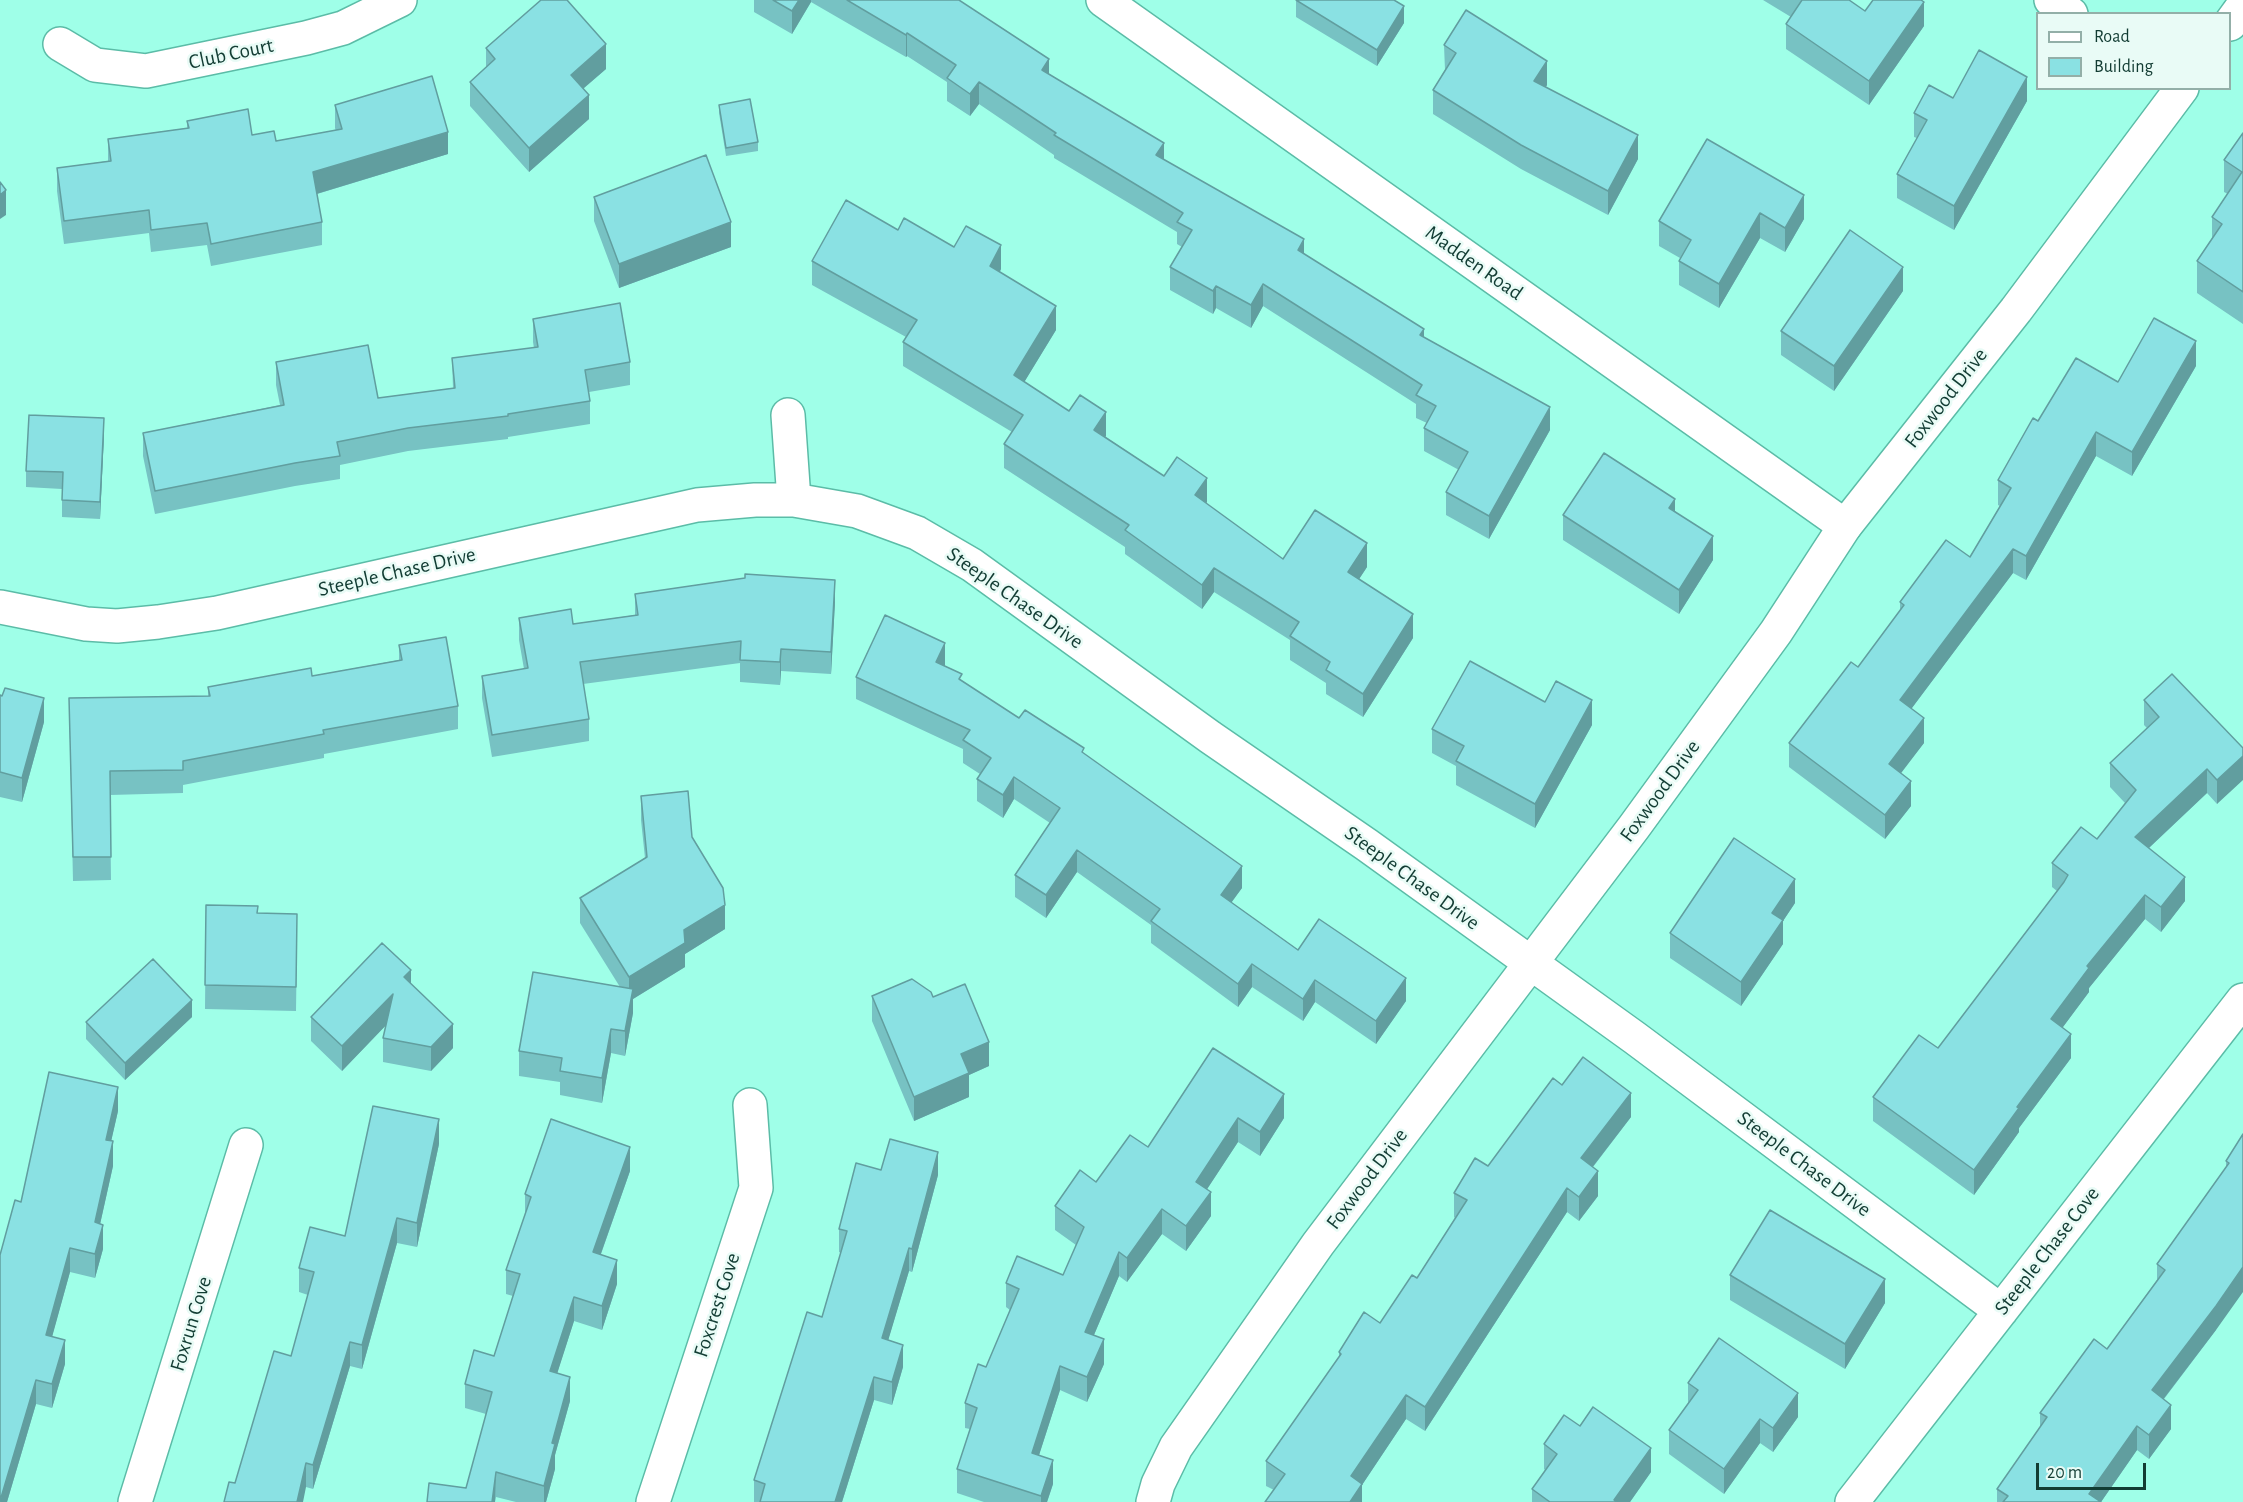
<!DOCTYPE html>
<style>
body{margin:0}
#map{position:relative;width:2243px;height:1502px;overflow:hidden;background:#9fffe8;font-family:"Alegreya Sans",sans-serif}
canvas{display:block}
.legend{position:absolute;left:2036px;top:12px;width:195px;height:78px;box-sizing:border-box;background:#e9fbf6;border:2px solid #93afa8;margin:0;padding:8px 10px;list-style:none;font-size:18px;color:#123c33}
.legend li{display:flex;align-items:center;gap:12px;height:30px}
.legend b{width:30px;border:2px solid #93afa8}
.scale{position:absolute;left:2036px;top:1463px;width:110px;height:27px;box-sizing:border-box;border:3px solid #123c33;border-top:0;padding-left:8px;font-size:18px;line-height:21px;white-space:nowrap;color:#123c33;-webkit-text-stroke:4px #e9fbf6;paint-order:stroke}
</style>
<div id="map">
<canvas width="2243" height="1502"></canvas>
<ul class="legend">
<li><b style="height:8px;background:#fff"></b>Road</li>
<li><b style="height:16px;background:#8ae1e3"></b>Building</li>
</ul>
<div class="scale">20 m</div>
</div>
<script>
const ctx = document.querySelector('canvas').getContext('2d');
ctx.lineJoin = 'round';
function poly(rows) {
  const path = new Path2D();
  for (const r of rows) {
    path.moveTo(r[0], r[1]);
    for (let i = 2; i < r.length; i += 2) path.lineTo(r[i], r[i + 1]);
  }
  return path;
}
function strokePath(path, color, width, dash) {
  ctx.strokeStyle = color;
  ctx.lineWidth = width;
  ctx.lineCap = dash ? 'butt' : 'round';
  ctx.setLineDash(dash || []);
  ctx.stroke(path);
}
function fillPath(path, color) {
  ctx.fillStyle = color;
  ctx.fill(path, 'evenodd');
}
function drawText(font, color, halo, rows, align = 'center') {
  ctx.font = font + ' "Alegreya Sans",sans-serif';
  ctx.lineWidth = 5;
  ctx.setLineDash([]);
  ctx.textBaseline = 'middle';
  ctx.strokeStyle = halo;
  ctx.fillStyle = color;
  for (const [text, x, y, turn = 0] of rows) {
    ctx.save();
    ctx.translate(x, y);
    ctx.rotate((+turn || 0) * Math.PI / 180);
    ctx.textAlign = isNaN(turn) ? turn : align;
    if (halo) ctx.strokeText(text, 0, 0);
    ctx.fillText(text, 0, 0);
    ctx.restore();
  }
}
const street = poly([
 [2051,0,2071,14],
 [2230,24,2243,6],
 [60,44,95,65,146,71,306,38,343,28,400,0],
 [788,415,794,500],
 [0,607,86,624,117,626,158,622,217,613,697,505,755,500,794,500,857,511,917,533,972,565,1210,737,1367,845,1635,1038,2001,1311],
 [135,1502,246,1145],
 [653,1502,756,1188,750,1105],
 [1153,1502,1158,1484,1176,1447,1318,1244,1634,827,1776,632,1845,526,2016,310,2182,88],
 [1852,1502,2243,1000]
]);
const secondary = poly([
 [1103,0,1845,526]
]);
const wall = poly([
 [754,0,959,0,1049,74,1164,159,1304,254,1424,337,1550,430,1489,539,1446,515,1446,492,1459,470,1424,451,1424,428,1427,423,1416,418,1416,404,1263,306,1251,328,1216,308,1213,314,1170,290,1170,267,1182,247,1177,244,1177,232,1054,158,1054,155,979,104,970,116,947,101,947,82,907,56,906,57,811,2,792,34,754,12],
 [1296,0,1404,23,1377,66,1296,17],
 [1763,0,1849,0,1865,11,1924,26,1869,105,1786,49,1786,24,1791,17],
 [1444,45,1547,85,1546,87,1638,159,1608,215,1521,169,1433,114,1433,90,1445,70],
 [486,48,606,69,583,89,589,119,529,172,470,106,470,82,486,67],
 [1953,98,2027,101,1954,230,1897,198,1897,174,1917,138,1914,137,1914,113],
 [335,105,448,154,317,194,322,222,322,245,211,266,207,245,151,252,149,233,64,244,57,191,57,168,108,161,108,139,187,128,187,121,276,141,336,131,335,128],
 [719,105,758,142,758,151,726,156,719,113],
 [2243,133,2243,324,2197,293,2197,261,2212,238,2212,217,2228,194,2224,192,2224,160],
 [1707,139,1804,219,1785,252,1760,238,1719,308,1679,285,1679,261,1680,258,1659,246,1659,221],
 [594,197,731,247,619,288,594,221],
 [954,247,1001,269,1000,272,1056,330,1024,382,1164,476,1207,502,1206,503,1283,559,1367,567,1359,579,1413,638,1363,717,1326,694,1326,683,1290,660,1290,640,1214,592,1202,609,1125,554,1125,547,1004,468,1004,444,1012,432,903,366,903,342,906,337,812,285,812,261],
 [1903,291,1834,391,1781,355,1781,331],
 [533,319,630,362,630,385,589,392,590,401,590,424,508,437,508,439,408,451,340,465,340,479,295,486,155,514,143,456,143,433,280,405,276,385,276,362,378,398,453,388,452,358,534,348,533,342],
 [2196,366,2132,476,2096,456,2026,580,2013,573,1911,709,1924,743,1900,773,1911,806,1885,839,1789,767,1789,743,1858,667,1900,611,1900,602,1970,557,2000,506,1998,505,1998,480,2038,421,2118,382],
 [104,435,100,519,62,517,62,489,26,487,26,471],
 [1675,511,1713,560,1679,614,1563,540,1563,515],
 [635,594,835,602,831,674,781,671,780,685,740,682,740,663,583,684,589,719,589,741,492,757,482,698,482,676,524,669,519,640,519,618,573,624,635,615],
 [399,645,458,706,458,729,324,754,324,758,183,785,183,793,110,795,111,880,73,881,69,698,208,696,208,687,312,676,399,660],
 [945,666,962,681,1019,718,1084,754,1242,888,1231,902,1298,950,1406,1001,1376,1044,1315,1002,1303,1021,1252,987,1238,1007,1151,943,1151,925,1077,872,1046,918,1015,897,1015,875,1050,823,1014,799,1003,818,977,801,977,779,980,774,963,763,963,749,856,699,856,677],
 [0,695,44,722,22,802,0,797],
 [2144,700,2243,748,2217,804,2207,793,2149,848,2185,901,2161,932,2145,919,2089,988,2089,992,2063,1027,2071,1058,2019,1128,2019,1132,1974,1195,1873,1121,1873,1097,1938,1048,2057,891,2052,887,2052,863,2097,839,2125,803,2110,787,2110,763,2147,728,2144,725],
 [1592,725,1535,828,1456,785,1456,766,1432,753,1432,729],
 [641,796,692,837,725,929,685,954,685,967,633,999,633,1013,625,1056,611,1053,602,1103,560,1095,560,1082,519,1076,519,1051,620,987,580,923,580,898,645,858,641,820],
 [1795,903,1783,921,1783,944,1741,1006,1670,958,1670,933],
 [206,905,258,913,297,938,296,1011,205,1009],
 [411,984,453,1048,431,1071,383,1062,383,1038,386,1025,342,1071,311,1041,311,1017],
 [872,996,933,997,989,1066,969,1075,969,1097,914,1121,872,1021],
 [192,1017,125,1080,86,1039,86,1022],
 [1213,1048,1284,1118,1260,1156,1238,1142,1207,1189,1211,1216,1186,1251,1162,1234,1127,1282,1119,1276,1094,1335,1104,1364,1087,1402,1060,1390,1039,1455,1053,1484,1047,1502,984,1502,957,1493,957,1469,970,1429,965,1428,965,1403,986,1367,1010,1310,1006,1307,1006,1283,1063,1275,1076,1245,1055,1230,1055,1206,1096,1182,1148,1147],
 [1562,1085,1631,1117,1593,1167,1598,1196,1579,1221,1567,1212,1425,1431,1406,1419,1362,1485,1362,1502,1274,1490,1266,1486,1266,1461,1339,1358,1339,1352,1380,1323,1417,1278,1455,1218,1454,1217,1454,1193,1488,1166],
 [118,1111,111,1141,113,1166,100,1224,103,1249,95,1278,70,1272,52,1336,65,1364,52,1408,36,1404,7,1502,0,1502,21,1202],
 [2243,1134,2216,1330,2164,1399,2171,1429,2149,1459,2137,1450,2101,1502,1997,1502,1997,1489,2040,1427,2040,1413,2107,1349,2157,1280,2157,1264,2226,1168,2226,1161],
 [439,1144,417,1247,397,1243,362,1369,350,1366,313,1489,306,1487,235,1483,291,1356,308,1295,299,1292,299,1268,345,1236],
 [881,1170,938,1175,912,1272,909,1271,888,1340,903,1367,892,1405,874,1400,842,1502,754,1502,754,1480,822,1317,841,1253,839,1252,839,1229],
 [630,1171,601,1254,617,1284,602,1330,574,1321,557,1373,570,1401,555,1455,555,1469,546,1502,516,1502,496,1497,495,1502,427,1502,466,1488,486,1414,465,1408,465,1384,494,1356,513,1296,506,1294,506,1270,525,1215,525,1194],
 [1730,1275,1885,1303,1845,1369,1730,1300],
 [1688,1383,1798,1417,1773,1452,1760,1443,1724,1494,1669,1454,1669,1430,1688,1403],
 [1580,1426,1651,1472,1630,1502,1532,1502,1532,1489,1545,1470,1544,1469,1544,1444]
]);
const shadedWall = poly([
 [799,0,811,0,811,2,792,34,792,11],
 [1924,2,1924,26,1869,105,1869,81],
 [1404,6,1404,23,1377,66,1377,50],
 [907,33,907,56,906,57,906,35],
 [606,44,606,69,571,99,571,75],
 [1049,59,1049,82,1042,70],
 [1547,61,1547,85,1534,105,1534,81],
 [2027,77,2027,101,1954,230,1954,206],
 [979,82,979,104,970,116,970,94],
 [589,95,589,119,529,172,529,148],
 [448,132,448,154,313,195,313,172],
 [1638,135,1638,159,1608,215,1608,191],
 [1164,143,1164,165,1156,155],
 [6,190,6,215,0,219,0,195],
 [1804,195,1804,219,1785,252,1785,228],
 [1760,213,1760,238,1719,308,1719,284],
 [731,222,731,247,619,288,619,264],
 [1304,239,1304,261,1298,250],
 [1001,245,1001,269,990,290,990,266],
 [1903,267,1903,291,1834,391,1834,366],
 [1263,284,1263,306,1251,328,1251,305],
 [1216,286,1216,308,1213,314,1213,291],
 [1056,306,1056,330,1014,399,1014,375],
 [1424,329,1424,352,1420,335],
 [2196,341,2196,366,2132,476,2132,452],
 [1550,407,1550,430,1489,539,1489,516],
 [1106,412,1106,436,1094,453,1094,430],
 [104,418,104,435,100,519,100,502],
 [2096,432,2096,456,2026,580,2026,556],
 [1207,478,1207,502,1195,519,1195,495],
 [1675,499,1675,523,1669,508],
 [1713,536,1713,560,1679,614,1679,590],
 [1367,543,1367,567,1348,596,1348,572],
 [2013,549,2013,573,1900,724,1900,700],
 [1214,568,1214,592,1202,609,1202,585],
 [835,580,835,602,831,674,831,652],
 [1413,614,1413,638,1363,717,1363,694],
 [945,643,945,665,936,685,936,662],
 [781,649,781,671,780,685,780,662],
 [44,698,44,722,22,802,22,778],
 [1592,700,1592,725,1535,828,1535,804],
 [1924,718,1924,743,1889,789,1889,764],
 [2243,756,2243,780,2217,804,2217,780],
 [2207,769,2207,793,2135,861,2135,837],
 [1014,777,1014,799,1003,818,1003,795],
 [1911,781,1911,806,1885,839,1885,815],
 [1077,850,1077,872,1046,918,1046,895],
 [1242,866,1242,888,1221,917,1221,895],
 [2185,877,2185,901,2161,932,2161,907],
 [1795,879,1795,903,1783,921,1783,944,1741,1006,1741,982,1772,913],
 [2145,895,2145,919,2089,988,2089,992,2051,1043,2051,1019,2087,966],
 [725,905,725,929,685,954,685,967,633,999,633,1013,625,1056,625,1031,629,1001,629,977,684,930],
 [1252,964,1252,987,1238,1007,1238,984],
 [411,970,411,994,404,977],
 [1406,978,1406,1001,1376,1044,1376,1021],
 [1315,980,1315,1002,1303,1021,1303,999],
 [393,994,393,1018,342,1071,342,1046],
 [192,1000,192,1017,125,1080,125,1063],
 [453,1024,453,1048,431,1071,431,1047],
 [611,1029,611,1053,602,1103,602,1078],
 [2071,1034,2071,1058,2019,1128,2019,1132,1974,1195,1974,1170,2017,1107],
 [989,1042,989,1066,969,1075,969,1097,914,1121,914,1097,961,1054],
 [118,1087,118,1111,106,1164,106,1140],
 [1631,1093,1631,1117,1581,1182,1581,1158],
 [1284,1094,1284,1118,1260,1156,1260,1132],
 [1238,1118,1238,1142,1196,1206,1196,1182],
 [439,1119,439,1144,417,1247,417,1223],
 [113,1141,113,1166,95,1247,95,1222],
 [630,1147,630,1171,593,1276,593,1252],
 [938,1152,938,1175,912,1272,912,1249],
 [1598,1171,1598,1196,1579,1221,1579,1197],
 [1567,1188,1567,1212,1425,1431,1425,1407],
 [1211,1192,1211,1216,1186,1251,1186,1226],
 [1162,1209,1162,1234,1127,1282,1127,1258],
 [397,1218,397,1243,362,1369,362,1345],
 [103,1225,103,1249,95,1278,95,1254],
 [70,1248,70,1272,46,1359,46,1335],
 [909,1248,909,1271,882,1361,882,1338],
 [1119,1252,1119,1276,1085,1356,1085,1332],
 [617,1260,617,1284,602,1330,602,1306],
 [2243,1267,2243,1292,2216,1330,2152,1414,2152,1390],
 [1885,1279,1885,1303,1845,1369,1845,1344],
 [574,1297,574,1321,550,1396,550,1371],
 [1104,1339,1104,1364,1087,1402,1087,1377],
 [65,1340,65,1364,52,1408,52,1384],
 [350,1342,350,1366,313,1489,313,1465],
 [903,1345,903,1367,892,1405,892,1382],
 [1060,1366,1060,1390,1032,1477,1032,1453],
 [570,1377,570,1401,555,1455,555,1469,546,1502,544,1502,544,1486,552,1443],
 [874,1377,874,1400,842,1502,835,1502],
 [36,1380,36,1404,7,1502,0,1502],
 [1798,1393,1798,1417,1773,1452,1773,1428],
 [1406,1395,1406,1419,1362,1485,1362,1502,1350,1502,1351,1476],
 [2171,1405,2171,1429,2149,1459,2149,1435],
 [1760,1419,1760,1443,1724,1494,1724,1469],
 [2137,1426,2137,1450,2101,1502,2089,1494],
 [1651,1448,1651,1472,1630,1502,1614,1502,1614,1500],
 [1053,1460,1053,1484,1047,1502,1041,1502,1041,1496],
 [306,1463,306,1487,303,1502,297,1502],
 [496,1472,495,1502,492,1502]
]);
const building = poly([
 [541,0,567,0,606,44,571,75,589,95,529,148,470,82,495,59,486,48,541,0],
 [773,0,799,0,792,11,773,0],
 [847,0,959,0,1049,59,1042,70,1164,143,1156,155,1304,239,1298,250,1424,329,1420,335,1550,407,1489,516,1446,492,1468,452,1424,428,1436,406,1416,395,1422,385,1263,284,1251,305,1216,286,1213,291,1170,267,1192,230,1177,222,1183,213,1054,135,1056,133,979,82,970,94,947,78,956,65,907,33,906,35,847,0],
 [1296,0,1394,0,1404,6,1377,50,1296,0],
 [1802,0,1849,0,1865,11,1873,0,1921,0,1924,2,1869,81,1786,24,1802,0],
 [1466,10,1547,61,1534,81,1638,135,1608,191,1521,145,1433,90,1456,53,1444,45,1466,10],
 [1979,50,2027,77,1954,206,1897,174,1927,120,1914,113,1929,85,1953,98,1979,50],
 [432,76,448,132,313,172,322,222,211,244,207,223,151,230,149,210,64,221,57,168,111,161,108,139,189,128,187,121,248,109,252,135,274,131,276,141,342,129,335,105,432,76],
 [750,99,758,142,726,148,719,105,750,99],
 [2243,133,2243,292,2197,261,2222,224,2212,217,2242,172,2224,160,2243,133],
 [1707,139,1804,195,1785,228,1760,213,1719,284,1679,261,1691,240,1659,221,1707,139],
 [706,155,731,222,619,264,594,197,706,155],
 [0,182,6,190,0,195,0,182],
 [846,200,898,230,904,218,954,247,966,226,1001,245,990,266,1056,306,1014,375,1069,411,1080,395,1106,412,1094,430,1164,476,1177,457,1207,478,1195,495,1283,559,1315,510,1367,543,1348,572,1413,614,1363,694,1326,670,1330,662,1290,636,1299,622,1214,568,1202,585,1125,530,1129,525,1004,444,1023,415,903,342,917,320,812,261,846,200],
 [1850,230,1903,267,1834,366,1781,331,1850,230],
 [620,303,630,362,585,370,590,401,508,414,508,416,408,428,337,442,340,456,295,463,155,491,143,433,284,405,276,362,368,345,378,398,455,388,452,358,538,347,533,319,620,303],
 [2154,318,2196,341,2132,452,2096,432,2026,556,2013,549,1900,700,1924,718,1889,764,1911,781,1885,815,1789,743,1851,662,1858,667,1904,605,1900,602,1946,540,1970,557,2011,488,1998,480,2033,418,2038,421,2076,358,2118,382,2154,318],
 [29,415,104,418,100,502,62,500,63,472,26,471,29,415],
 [1604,453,1675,499,1669,508,1713,536,1679,590,1563,515,1604,453],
 [745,574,835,580,831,652,781,649,780,662,740,660,741,641,580,662,589,719,492,735,482,676,528,668,519,618,571,609,573,624,638,615,635,594,745,578,745,574],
 [885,615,945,643,936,662,962,674,959,679,1019,718,1025,710,1084,748,1082,752,1242,866,1221,895,1298,950,1319,919,1406,978,1376,1021,1315,980,1303,999,1252,964,1238,984,1151,921,1160,909,1077,850,1046,895,1015,875,1060,808,1014,777,1003,795,977,779,991,758,963,740,970,730,856,677,885,615],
 [446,637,458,706,323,730,324,734,183,761,183,770,110,771,111,857,73,857,69,698,210,696,208,687,311,668,312,676,402,660,399,645,446,637],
 [1470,661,1545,702,1556,681,1592,700,1535,804,1456,761,1464,746,1432,729,1470,661],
 [2172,674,2243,748,2243,756,2217,780,2207,769,2135,837,2185,877,2161,907,2145,895,2087,966,2089,968,2051,1019,2071,1034,2017,1107,2019,1108,1974,1170,1873,1097,1919,1035,1938,1048,2064,882,2068,875,2052,863,2081,827,2097,839,2136,790,2110,763,2159,717,2144,700,2172,674],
 [5,688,44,698,22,778,0,772,0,695,2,696,5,688],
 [688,791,692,837,723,888,725,905,684,930,685,943,629,977,580,898,647,857,641,796,688,791],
 [1734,838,1795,879,1772,913,1783,920,1741,982,1670,933,1734,838],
 [206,905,258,906,257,913,297,914,296,987,205,985,206,905],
 [382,943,411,970,404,977,453,1024,431,1047,383,1038,393,994,342,1046,311,1017,382,943],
 [153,959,192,1000,125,1063,86,1022,153,959],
 [533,972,633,989,625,1031,611,1029,602,1078,560,1071,562,1058,519,1051,533,972],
 [912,979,931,992,933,997,965,984,989,1042,961,1054,969,1073,914,1097,872,996,912,979],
 [1213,1048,1284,1094,1260,1132,1238,1118,1196,1182,1211,1192,1186,1226,1162,1209,1127,1258,1119,1252,1085,1332,1104,1339,1087,1377,1060,1366,1032,1453,1053,1460,1041,1496,957,1469,977,1408,965,1403,978,1364,986,1367,1019,1289,1006,1283,1017,1256,1063,1275,1084,1227,1055,1206,1080,1170,1096,1182,1130,1135,1148,1147,1213,1048],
 [1583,1057,1631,1093,1581,1158,1598,1171,1579,1197,1567,1188,1425,1407,1406,1395,1351,1476,1362,1484,1350,1502,1265,1502,1285,1474,1266,1461,1341,1354,1339,1352,1364,1312,1380,1323,1412,1275,1417,1278,1467,1200,1454,1193,1475,1158,1488,1166,1553,1078,1562,1085,1583,1057],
 [49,1072,118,1087,106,1140,113,1141,95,1222,103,1225,95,1254,70,1248,46,1335,65,1340,52,1384,36,1380,0,1501,0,1255,15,1200,21,1202,49,1072],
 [373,1106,439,1119,417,1223,397,1218,362,1345,350,1342,313,1465,306,1463,297,1502,224,1502,229,1482,235,1483,274,1351,291,1356,314,1272,299,1268,310,1227,345,1236,373,1106],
 [551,1119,630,1147,593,1252,617,1260,602,1306,574,1297,550,1371,570,1377,552,1443,555,1444,544,1486,496,1472,492,1502,427,1502,429,1483,466,1488,492,1392,465,1384,474,1350,494,1356,520,1274,506,1270,531,1197,525,1194,551,1119],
 [2243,1134,2243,1267,2216,1306,2152,1390,2171,1405,2149,1435,2137,1426,2089,1494,2101,1502,2003,1502,2008,1496,1997,1489,2047,1417,2040,1413,2094,1339,2107,1349,2165,1270,2157,1264,2229,1163,2226,1161,2243,1134],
 [890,1139,938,1152,912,1249,909,1248,882,1338,903,1345,892,1382,874,1377,835,1502,760,1502,765,1484,754,1480,807,1312,822,1317,847,1231,839,1229,856,1163,881,1170,890,1139],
 [1770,1210,1885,1279,1845,1344,1730,1275,1770,1210],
 [1719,1338,1798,1393,1773,1428,1760,1419,1724,1469,1669,1430,1698,1390,1688,1383,1719,1338],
 [1593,1407,1651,1448,1614,1500,1617,1502,1550,1502,1532,1489,1557,1454,1544,1444,1564,1415,1580,1426,1593,1407]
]);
const streetNames = [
 ["Club Court",231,54,-12],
 ["Madden Road",1474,263,35],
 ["Foxwood Drive",1946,398,-52],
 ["Steeple Chase Drive",397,572,-13],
 ["Steeple Chase Drive",1015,598,35],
 ["Foxwood Drive",1660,791,-54],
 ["Steeple Chase Drive",1412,878,36],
 ["Steeple Chase Drive",1804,1164,37],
 ["Foxwood Drive",1367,1179,-53],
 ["Steeple Chase Cove",2047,1251,-52],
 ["Foxcrest Cove",717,1305,-72],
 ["Foxrun Cove",191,1324,-73]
];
strokePath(street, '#5bbca7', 36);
strokePath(secondary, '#5bbca7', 36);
strokePath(street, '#fff', 33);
strokePath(secondary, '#fff', 33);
fillPath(wall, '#77c2c3');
fillPath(shadedWall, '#619e9f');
fillPath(building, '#8ae1e3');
strokePath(building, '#619e9f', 1.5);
drawText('21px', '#123c33', '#e9fbf6', streetNames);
</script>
